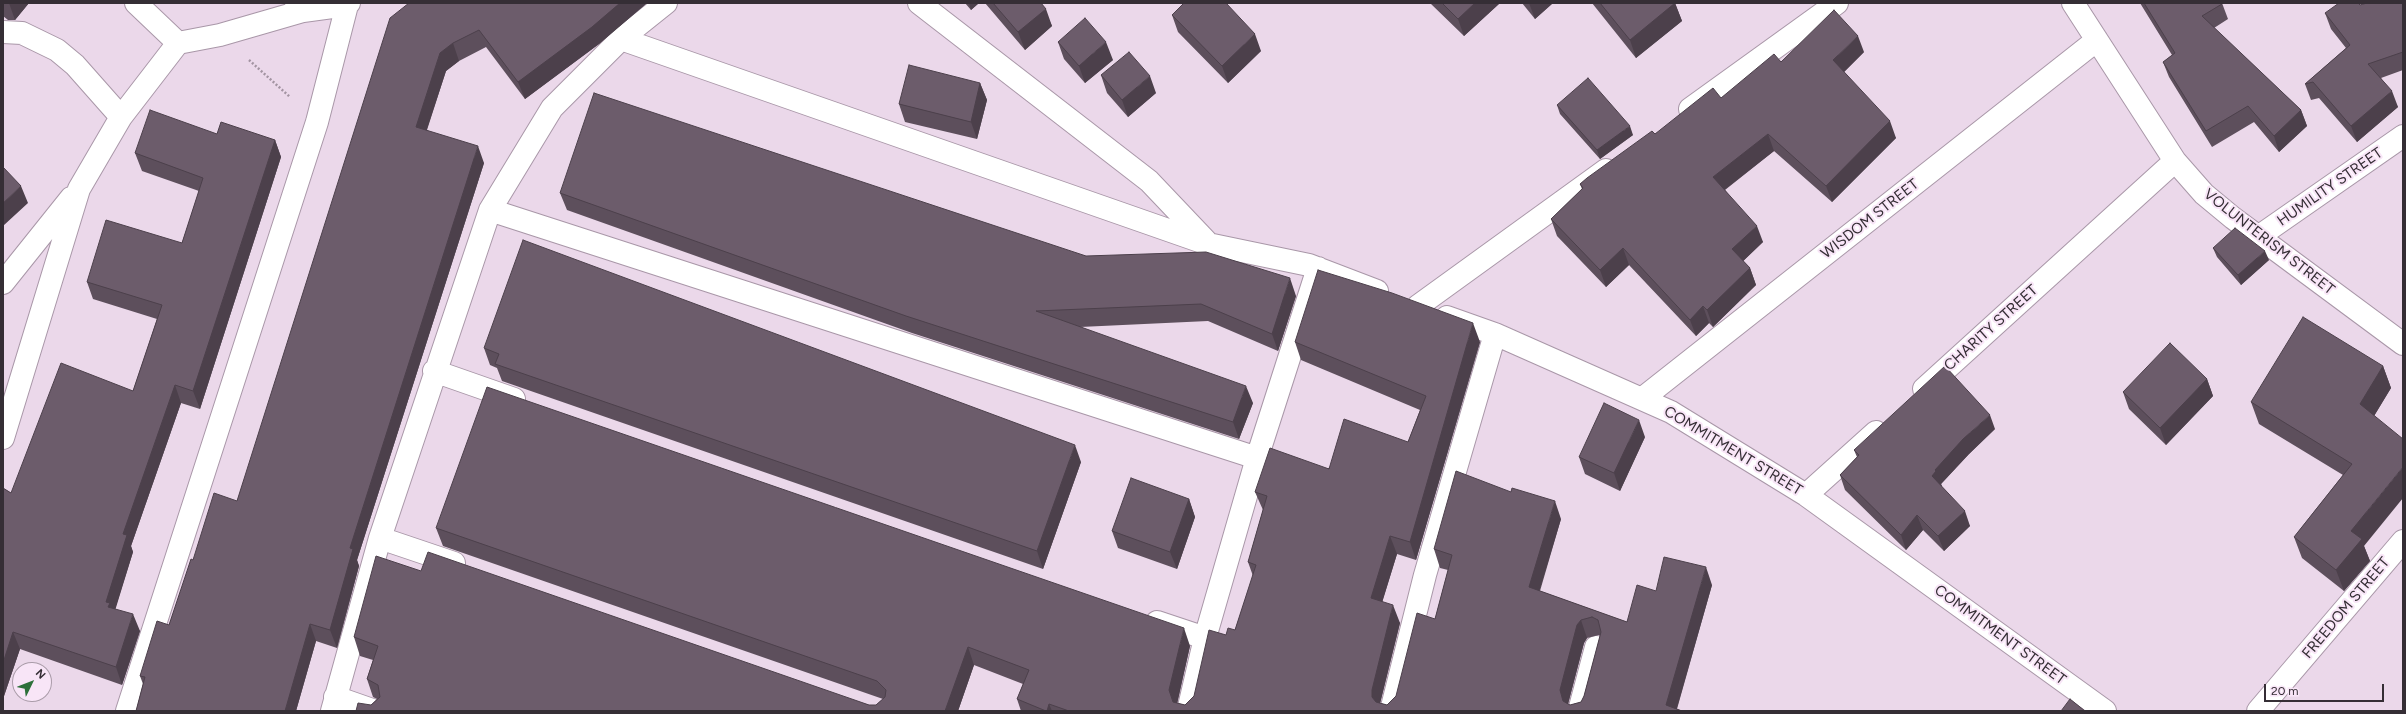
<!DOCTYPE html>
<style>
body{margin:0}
#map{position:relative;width:2406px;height:714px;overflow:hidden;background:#ebd8ea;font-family:Figtree,sans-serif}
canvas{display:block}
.frame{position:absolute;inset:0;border:4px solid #352e35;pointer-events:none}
.north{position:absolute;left:12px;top:662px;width:40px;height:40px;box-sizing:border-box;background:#f8e5f7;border:1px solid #aa9ca9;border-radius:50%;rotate:47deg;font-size:11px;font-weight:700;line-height:16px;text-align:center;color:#352e35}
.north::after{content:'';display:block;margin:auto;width:14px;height:18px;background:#2d703a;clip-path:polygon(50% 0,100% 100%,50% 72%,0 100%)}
.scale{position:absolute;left:2264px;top:684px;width:120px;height:18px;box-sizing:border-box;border:2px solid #352e35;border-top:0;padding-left:5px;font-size:12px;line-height:14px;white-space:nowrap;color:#352e35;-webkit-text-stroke:3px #f8e5f7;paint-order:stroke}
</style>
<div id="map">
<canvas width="2406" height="714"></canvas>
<div class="frame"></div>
<div class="north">N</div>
<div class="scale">20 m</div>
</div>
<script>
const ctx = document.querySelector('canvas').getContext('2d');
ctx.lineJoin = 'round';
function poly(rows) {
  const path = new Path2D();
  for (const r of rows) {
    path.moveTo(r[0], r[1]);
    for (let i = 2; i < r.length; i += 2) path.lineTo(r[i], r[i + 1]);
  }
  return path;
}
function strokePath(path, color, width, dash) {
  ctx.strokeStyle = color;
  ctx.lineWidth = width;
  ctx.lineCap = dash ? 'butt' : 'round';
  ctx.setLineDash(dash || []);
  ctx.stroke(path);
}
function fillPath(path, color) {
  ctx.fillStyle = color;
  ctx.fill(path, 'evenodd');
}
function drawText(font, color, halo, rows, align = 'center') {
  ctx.font = font + ' Figtree,sans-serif';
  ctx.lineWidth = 4;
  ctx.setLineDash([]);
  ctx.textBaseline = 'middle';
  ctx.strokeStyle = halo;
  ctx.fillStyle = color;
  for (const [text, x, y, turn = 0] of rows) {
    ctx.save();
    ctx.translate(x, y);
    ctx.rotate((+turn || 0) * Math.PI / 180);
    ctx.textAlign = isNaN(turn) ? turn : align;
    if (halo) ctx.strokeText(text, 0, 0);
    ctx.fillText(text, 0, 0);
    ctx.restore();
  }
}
const path = poly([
 [249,60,290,97]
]);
const street = poly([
 [136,3,178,43],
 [296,3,303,11,347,5],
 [919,3,1149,181,1206,241],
 [2073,3,2175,161,2204,194,2233,218,2403,344],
 [3,32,22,33,57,50,75,65,121,117],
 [621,39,1208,244,1309,265,1377,291],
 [1690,109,1837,3],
 [490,210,1257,458],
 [2258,237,2403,136],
 [3,283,71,198],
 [1418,306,1606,170],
 [1447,317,1495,334,1671,412,1806,495,2105,711],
 [434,371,514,399],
 [1924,389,2175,161],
 [1643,398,2097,40],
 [3,438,79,189,121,117,178,43,220,35,303,11],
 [1806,495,1876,432],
 [380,538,454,563],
 [1157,622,1205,638],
 [335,697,375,711],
 [127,711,317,122,347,5,349,3],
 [332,711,380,538,490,210,552,108,621,39,666,3],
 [1188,711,1205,638,1257,458,1318,268],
 [1391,711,1425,575,1495,334],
 [1579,711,1596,647],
 [2258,711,2403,541]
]);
const wall = poly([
 [3,3,29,3,15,20,8,20,3,16],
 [409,3,647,3,599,44,525,99,486,47,459,61,446,71,427,130,484,163,357,560,359,566,337,648,316,641,296,711,136,711,143,684,140,676,169,625,193,560,237,501],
 [965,3,979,3,971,10],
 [985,3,1041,3,1052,26,1025,50],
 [1430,3,1500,3,1464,36],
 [1522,3,1553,3,1535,19],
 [1592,3,1675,3,1682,21,1636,58],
 [2140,3,2222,3,2228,19,2214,28,2301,110,2307,126,2279,152,2254,122,2212,147,2169,77,2163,62,2172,55],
 [2403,3,2403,70,2381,78,2398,107,2357,142,2319,98,2311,100,2305,84,2346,48,2331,29,2325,13,2360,5],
 [1172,15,1261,51,1228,83,1178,32],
 [1058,42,1113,60,1085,83,1064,59],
 [1864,52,1844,72,1896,138,1832,202,1774,151,1725,190,1763,242,1743,261,1750,268,1756,285,1713,327,1709,323,1696,336,1629,265,1606,287,1557,236,1551,219,1582,189,1580,184,1655,134,1721,98,1781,62],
 [1101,75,1156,93,1128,117,1107,93],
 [980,83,987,100,977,139,905,122,899,104],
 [1557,105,1633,135,1600,159,1560,114],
 [217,134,275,140,281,157,200,409,181,403,131,546,133,552,115,609,140,631,122,685,20,649,3,699,3,488,11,493,133,391,157,319,93,299,87,282,182,243,199,191,142,171,135,153],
 [560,193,1086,256,1296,296,1278,351,1208,321,1080,327,1253,403,1239,439,912,333,567,210],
 [2213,248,2269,260,2241,285,2217,257],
 [1295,342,1480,342,1416,560,1397,554,1382,602,1400,623,1380,703,1387,705,1396,696,1435,619,1448,570,1440,568,1434,549,1561,519,1540,591,1627,622,1656,591,1712,585,1677,709,1682,711,1021,711,1017,699,1023,684,974,665,958,711,371,705,377,699,373,697,367,679,373,660,360,656,354,637,421,571,869,705,876,705,883,699,443,546,436,528,1190,646,1177,703,1185,705,1194,696,1226,635,1235,630,1253,576,1248,562,1263,510,1255,492,1408,442,1420,410,1301,360],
 [1599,635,1600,636,1584,696,1581,702,1570,705,1568,704,1584,643,1587,638],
 [484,348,1081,462,1043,569,502,381,497,368,490,365],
 [2383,366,2391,388,2374,416,2364,546,2370,561,2344,591,2302,558,2294,537,2343,475,2259,424,2251,402],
 [2207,379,2213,396,2166,445,2129,409,2123,392],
 [1995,429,1969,454,1941,484,1942,487,1970,526,1944,551,1923,530,1906,550,1845,490,1840,475,1857,457,1854,450],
 [1645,437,1620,491,1585,474,1579,457],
 [1189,499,1195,517,1177,569,1118,548,1112,531]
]);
const shadedWall = poly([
 [9,3,29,3,15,20],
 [620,3,647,3,599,44,525,99,518,82],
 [969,3,979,3,971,10],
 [1475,3,1500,3,1464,36,1458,19],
 [1529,3,1553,3,1535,19],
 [1675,3,1682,21,1636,58,1630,40],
 [1046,9,1052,26,1025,50,1018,32],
 [1255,34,1261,51,1228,83,1222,66],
 [1858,36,1864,52,1839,77,1833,60],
 [1106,42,1113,60,1085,83,1079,66],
 [453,43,459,61,446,71,422,144,416,127,440,53],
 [1150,76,1156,93,1128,117,1122,100],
 [980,83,987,100,977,139,971,122],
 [2392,91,2398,107,2357,142,2351,126],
 [2301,110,2307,126,2279,152,2274,136],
 [1890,121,1896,138,1832,202,1826,186],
 [1630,126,1633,135,1600,159,1597,150],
 [1768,134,1774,151,1719,194,1713,177],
 [275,140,281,157,200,409,193,391],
 [478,146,484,163,357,560,359,566,337,648,330,630,350,548],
 [21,186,28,203,3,226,3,203],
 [1757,226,1763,242,1738,266,1732,249],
 [1623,248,1629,265,1606,287,1600,270],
 [2265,251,2269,260,2241,285,2238,275],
 [1750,268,1756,285,1713,327,1707,310],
 [1290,278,1296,296,1278,351,1272,334],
 [1703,306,1709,323,1696,336,1690,320],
 [1473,323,1480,342,1416,560,1410,542],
 [2383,366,2391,388,2368,426,2360,404],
 [2207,379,2213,396,2166,445,2160,428],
 [175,385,181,403,131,546,133,552,114,614,106,602,123,534],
 [1246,386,1253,403,1239,439,1233,422],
 [1990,415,1995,429,1969,454,1941,484,1942,486,1937,491,1932,476,1935,470,1963,439],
 [1639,420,1645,437,1620,491,1614,473],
 [1075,445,1081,462,1043,569,1037,551],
 [2403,467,2403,498,2364,546,2370,561,2344,591,2336,570,2351,531],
 [1189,499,1195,517,1177,569,1170,552],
 [1555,501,1561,519,1535,605,1529,587],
 [1965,511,1970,526,1944,551,1938,536],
 [1917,515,1923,530,1906,550,1901,535],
 [1390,536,1397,554,1378,616,1371,598],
 [1706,567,1712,585,1676,711,1666,705],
 [1393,605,1400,623,1379,708,1372,697,1372,690],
 [133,614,140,631,122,685,116,667],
 [1581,620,1587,638,1584,643,1567,708,1563,701,1560,690,1577,625],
 [310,624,316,641,296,711,285,711],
 [1184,628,1190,646,1176,709,1169,690],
 [13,632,20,649,3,699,3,663],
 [968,647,974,665,958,711,945,711],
 [1049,704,1052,711,1047,711]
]);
const building = poly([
 [409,3,620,3,592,27,518,82,479,30,453,43,440,53,416,127,478,146,350,548,353,549,330,630,310,624,285,711,136,711,145,677,140,676,157,621,169,625,191,559,193,560,214,493,237,501,390,18,409,3],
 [993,3,1041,3,1046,9,1018,32,993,3],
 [1184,3,1226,3,1255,34,1222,66,1172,15,1184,3],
 [1442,3,1475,3,1458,19,1442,3],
 [1600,3,1675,3,1630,40,1600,3],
 [2144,3,2222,3,2222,4,2202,16,2301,110,2274,136,2248,106,2206,131,2163,62,2175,53,2144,3],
 [2339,3,2358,3,2360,5,2367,3,2403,3,2403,52,2368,64,2392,91,2351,126,2313,82,2305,84,2350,45,2325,13,2339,3],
 [1834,10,1858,36,1833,60,1890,121,1826,186,1768,134,1713,177,1757,226,1732,249,1750,268,1707,310,1703,306,1690,320,1623,248,1600,270,1551,219,1583,188,1580,184,1587,178,1652,131,1655,134,1713,88,1721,98,1774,54,1781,62,1834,10],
 [1085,18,1106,42,1079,66,1058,42,1085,18],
 [1129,52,1150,76,1122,100,1101,75,1129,52],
 [909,65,980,83,971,122,899,104,909,65],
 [1588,78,1630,126,1597,150,1557,105,1588,78],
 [594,93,1086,256,1206,252,1290,278,1272,334,1201,304,1036,311,1246,386,1233,422,906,316,560,193,594,93],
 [150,110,217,134,221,122,275,140,193,391,175,385,123,534,127,535,106,602,110,603,108,607,133,614,116,667,13,632,3,663,3,488,11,493,61,363,133,391,162,305,87,282,106,220,182,243,203,178,135,153,150,110],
 [3,167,21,186,3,203,3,167],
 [2235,228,2265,251,2238,275,2213,248,2235,228],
 [523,240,1075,445,1037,551,495,364,499,354,484,348,523,240],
 [1318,270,1392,293,1473,323,1410,542,1390,536,1371,598,1393,605,1372,690,1372,697,1376,702,1387,705,1396,696,1417,613,1435,619,1452,555,1434,549,1456,471,1511,492,1512,488,1555,501,1529,587,1627,622,1637,585,1656,591,1664,557,1706,567,1666,705,1682,711,1069,711,1049,704,1047,711,1046,711,1017,699,1029,670,968,647,945,711,356,711,358,703,371,705,380,697,378,685,367,679,378,646,354,637,376,556,421,571,428,552,869,705,876,705,885,697,886,690,877,681,436,528,487,387,1184,628,1169,690,1173,702,1185,705,1194,696,1209,630,1226,635,1228,628,1235,630,1256,565,1248,562,1267,496,1255,492,1270,448,1329,469,1344,419,1408,442,1426,396,1295,342,1318,270],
 [1592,617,1598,620,1601,632,1584,696,1581,702,1570,705,1563,701,1560,690,1577,625,1581,620,1592,617],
 [2303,317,2383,366,2360,404,2403,439,2403,467,2351,531,2362,539,2336,570,2294,537,2352,464,2251,402,2303,317],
 [2170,343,2207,379,2160,428,2123,392,2170,343],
 [1945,366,1990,415,1963,439,1935,470,1936,471,1932,476,1965,511,1938,536,1917,515,1901,535,1840,475,1859,455,1854,450,1945,366],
 [1604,403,1639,420,1614,473,1579,457,1604,403],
 [1131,478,1189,499,1170,552,1112,531,1131,478],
 [2070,699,2085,711,2061,711,2070,699]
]);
const streetNames = [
 ["HUMILITY STREET",2330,187,-35],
 ["WISDOM STREET",1870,219,-38],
 ["VOLUNTERISM STREET",2269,242,38],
 ["CHARITY STREET",1991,328,-42],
 ["COMMITMENT STREET",1733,451,31],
 ["FREEDOM STREET",2346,608,-50],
 ["COMMITMENT STREET",2000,635,36]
];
strokePath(street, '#a997a8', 24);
strokePath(path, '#a394a2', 2.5, [2, 2]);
strokePath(street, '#fff', 22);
fillPath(wall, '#5d4f5c');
fillPath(shadedWall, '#4c404b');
fillPath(building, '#6c5c6b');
strokePath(building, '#4c404b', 1);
drawText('15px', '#352e35', '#f8e5f7', streetNames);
</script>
